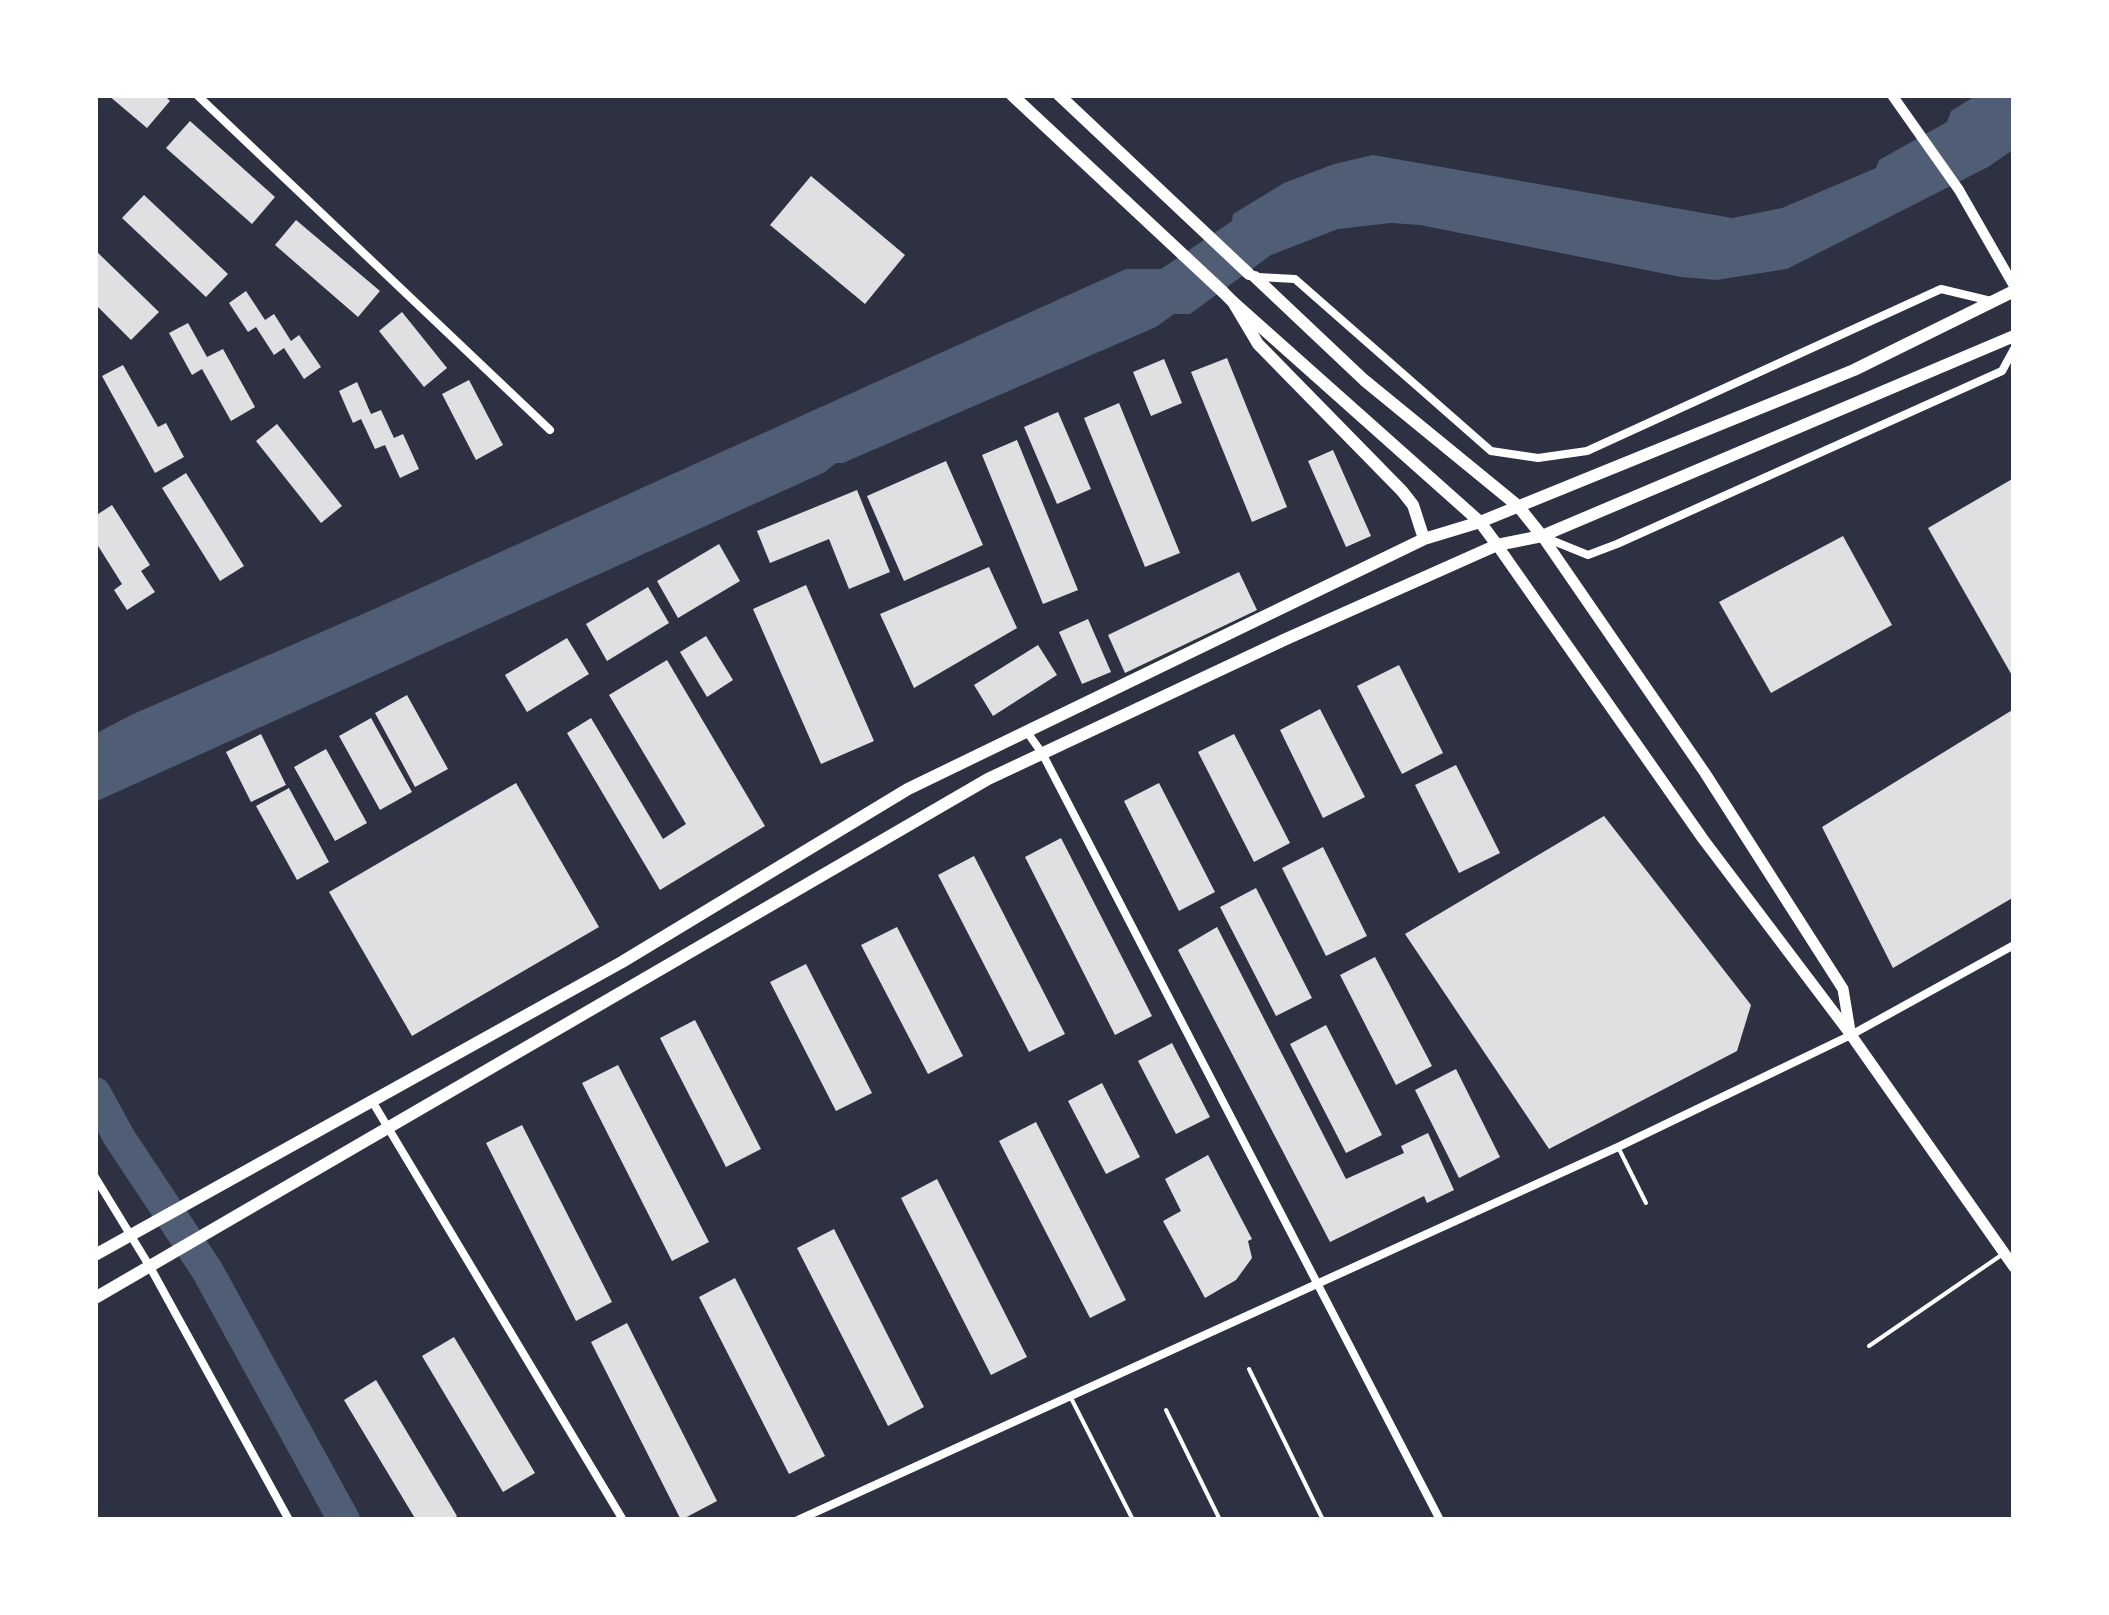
<!DOCTYPE html>
<style>
body{margin:0}
#map{position:relative;width:2109px;height:1615px;overflow:hidden;background:#2d3142;font-family:"PT Sans",sans-serif}
canvas{display:block}
.frame{position:absolute;inset:0;border:98px solid #fff;pointer-events:none}
</style>
<div id="map">
<canvas width="2109" height="1615"></canvas>
<div class="frame"></div>
</div>
<script>
const ctx = document.querySelector('canvas').getContext('2d');
ctx.lineJoin = 'round';
function fillPath(path, color) {
  ctx.fillStyle = color;
  ctx.fill(path, 'evenodd');
}
function poly(rows) {
  const path = new Path2D();
  for (const r of rows) {
    path.moveTo(r[0], r[1]);
    for (let i = 2; i < r.length; i += 2) path.lineTo(r[i], r[i + 1]);
  }
  return path;
}
function strokePath(path, color, width, dash) {
  ctx.strokeStyle = color;
  ctx.lineWidth = width;
  ctx.lineCap = dash ? 'butt' : 'round';
  ctx.setLineDash(dash || []);
  ctx.stroke(path);
}
const water = poly([
 [1977,95,2014,95,2014,149,1988,167,1787,269,1716,280,1681,277,1420,225,1391,223,1338,229,1271,255,1190,314,1174,314,1156,327,843,463,836,463,825,472,95,802,95,734,131,715,372,610,1126,269,1161,269,1232,221,1233,214,1284,183,1334,164,1373,155,1732,218,1782,208,1876,168,1879,160,1947,122,1951,111]
]);
const river = poly([
 [95,1093,119,1137,207,1270,344,1520]
]);
const building = poly([
 [108,95,164,95,170,101,147,128],
 [190,121,275,197,252,224,166,148],
 [811,176,905,255,865,304,770,225],
 [144,195,228,274,206,297,122,218],
 [296,220,380,291,358,317,275,245],
 [95,250,159,312,131,340,95,304],
 [246,291,265,320,274,314,291,341,299,335,321,367,304,379,284,348,274,355,256,327,248,332,229,303],
 [402,312,447,368,424,387,379,331],
 [188,323,207,357,223,349,255,407,231,421,202,369,192,375,169,333],
 [1227,358,1287,507,1252,522,1191,372],
 [1164,359,1182,403,1151,416,1133,372],
 [123,365,158,427,166,423,184,457,155,473,102,376],
 [469,380,503,445,476,460,442,394],
 [357,382,371,414,381,410,394,438,403,434,419,469,400,478,385,445,375,449,361,419,353,423,339,391],
 [1119,403,1180,553,1145,567,1084,418],
 [1058,412,1091,489,1057,504,1024,427],
 [277,424,342,506,321,523,256,441],
 [1017,440,1078,590,1043,604,982,455],
 [1333,450,1371,536,1346,547,1308,461],
 [946,461,983,545,904,581,867,496],
 [186,473,244,566,220,581,162,488],
 [2014,478,2014,679,1928,528],
 [857,490,890,572,849,589,829,539,770,563,757,531],
 [112,505,150,565,141,571,155,592,127,610,114,590,122,584,95,541,95,516],
 [1843,536,1892,625,1771,693,1719,602],
 [719,544,740,581,678,618,657,581],
 [989,567,1017,628,914,688,880,614],
 [1239,572,1257,610,1125,673,1108,635],
 [806,585,874,741,821,764,753,609],
 [648,587,669,623,607,661,586,624],
 [1088,619,1111,672,1082,684,1059,632],
 [706,636,733,680,707,697,680,652],
 [567,638,589,674,527,712,505,675],
 [1038,645,1057,675,993,716,974,685],
 [667,660,765,826,660,890,567,733,591,718,663,839,686,824,609,695],
 [1399,665,1443,753,1402,774,1357,686],
 [407,695,448,769,415,787,375,713],
 [1320,709,1365,797,1323,818,1280,730],
 [2014,709,2014,897,1893,968,1822,827],
 [371,718,412,792,380,810,339,736],
 [261,734,286,785,251,802,226,752],
 [1234,734,1290,843,1254,862,1198,752],
 [326,749,367,823,335,841,294,767],
 [1456,765,1500,853,1459,873,1415,785],
 [516,783,599,927,412,1036,329,892],
 [1159,783,1215,892,1179,911,1124,801],
 [289,788,329,862,297,880,256,806],
 [1604,816,1751,1005,1737,1051,1549,1149,1405,934],
 [1061,838,1152,1016,1115,1035,1025,857],
 [1323,847,1367,936,1326,956,1282,868],
 [974,856,1065,1034,1029,1052,938,875],
 [1256,888,1312,998,1276,1016,1220,907],
 [897,927,963,1056,928,1074,861,945],
 [1217,927,1346,1179,1404,1153,1401,1146,1428,1133,1454,1190,1427,1203,1424,1196,1330,1242,1178,950],
 [1375,957,1432,1066,1396,1085,1340,975],
 [806,964,872,1093,836,1111,770,982],
 [695,1020,761,1149,726,1167,660,1038],
 [1326,1025,1382,1135,1346,1153,1290,1044],
 [1172,1043,1210,1117,1176,1134,1138,1061],
 [618,1065,709,1242,672,1261,582,1083],
 [1456,1069,1500,1157,1459,1178,1415,1090],
 [1102,1083,1140,1157,1106,1174,1068,1101],
 [1036,1122,1126,1300,1090,1318,999,1141],
 [522,1125,612,1302,576,1321,486,1143],
 [1208,1155,1252,1239,1248,1241,1252,1258,1236,1280,1205,1298,1163,1221,1181,1211,1165,1179],
 [937,1179,1027,1357,991,1375,901,1198],
 [834,1229,924,1407,888,1426,797,1248],
 [735,1278,825,1456,789,1474,699,1297],
 [627,1323,717,1501,681,1520,591,1342],
 [454,1337,535,1473,503,1492,422,1356],
 [376,1380,457,1516,451,1520,416,1520,344,1400]
]);
const service = poly([
 [1619,1149,1646,1203],
 [1869,1346,2000,1256],
 [1249,1369,1323,1520],
 [1070,1396,1133,1520],
 [1166,1410,1220,1520]
]);
const minor = poly([
 [197,95,550,430],
 [1258,277,1295,279,1491,451,1538,458,1587,451,1941,289,1991,301],
 [1546,538,1588,555,1617,544,2002,371,2014,349],
 [1027,732,1042,753,1440,1520],
 [372,1101,623,1520],
 [95,1177,150,1267,289,1520],
 [798,1520,1618,1147,1851,1035,2014,945]
]);
const tertiary = poly([
 [1892,95,1959,190,2014,286]
]);
const secondary = poly([
 [1542,536,1705,773,1843,989,1850,1031],
 [1497,545,1703,839,1851,1035,2014,1267]
]);
const primary = poly([
 [1223,292,1233,302,1258,344,1402,491,1413,505,1424,539],
 [95,1255,622,962,908,789,1424,539,1480,522],
 [95,1298,988,779,1286,639,1497,545]
]);
const trunk = poly([
 [1012,95,1223,292],
 [1059,95,1249,274],
 [1255,277,1364,380,1518,506,1542,536],
 [1233,302,1480,522,1497,545,1542,536,2014,336],
 [1480,522,1854,370,2014,291]
]);
fillPath(water, '#4f5d75');
strokePath(river, '#4f5d75', 32);
fillPath(building, '#e0e0e3');
strokePath(service, '#fff', 4);
strokePath(minor, '#fff', 8);
strokePath(tertiary, '#fff', 10);
strokePath(secondary, '#fff', 11);
strokePath(primary, '#fff', 12);
strokePath(trunk, '#fff', 12);
</script>
